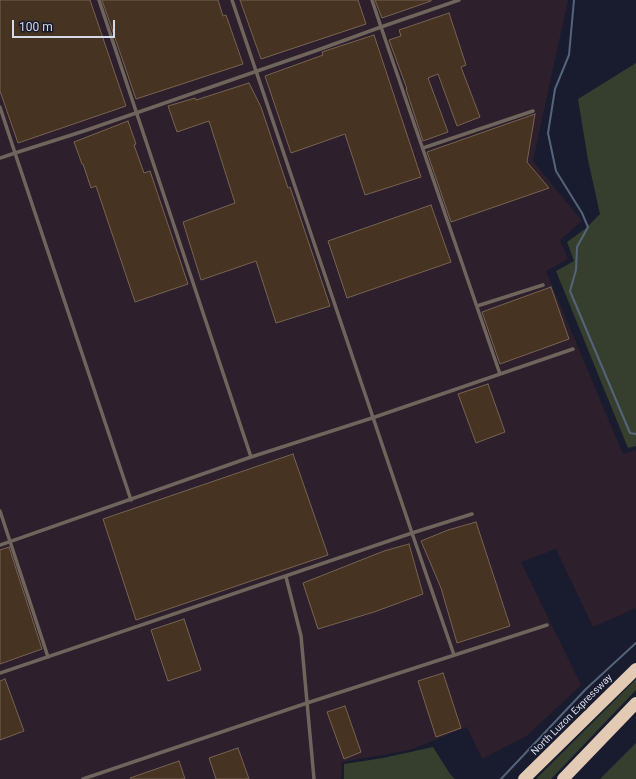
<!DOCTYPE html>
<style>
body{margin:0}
#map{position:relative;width:636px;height:779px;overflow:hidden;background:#191c2e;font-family:Roboto,sans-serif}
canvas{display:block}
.scale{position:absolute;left:12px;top:20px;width:103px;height:18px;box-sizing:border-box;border:2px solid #d6d9e6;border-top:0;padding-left:5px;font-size:12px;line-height:14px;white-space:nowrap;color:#d6d9e6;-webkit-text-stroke:3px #191c2e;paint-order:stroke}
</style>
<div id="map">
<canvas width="636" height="779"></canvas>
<div class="scale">100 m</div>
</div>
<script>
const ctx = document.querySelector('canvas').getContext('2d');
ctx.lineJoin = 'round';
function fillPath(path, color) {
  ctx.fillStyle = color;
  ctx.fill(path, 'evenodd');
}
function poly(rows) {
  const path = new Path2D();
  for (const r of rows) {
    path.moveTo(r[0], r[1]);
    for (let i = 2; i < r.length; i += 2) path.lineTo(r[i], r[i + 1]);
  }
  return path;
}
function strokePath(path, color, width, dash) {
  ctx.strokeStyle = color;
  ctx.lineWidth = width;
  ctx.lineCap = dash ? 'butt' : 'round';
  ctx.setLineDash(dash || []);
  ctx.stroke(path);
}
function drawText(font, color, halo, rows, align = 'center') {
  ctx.font = font + ' Roboto,sans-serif';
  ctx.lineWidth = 3.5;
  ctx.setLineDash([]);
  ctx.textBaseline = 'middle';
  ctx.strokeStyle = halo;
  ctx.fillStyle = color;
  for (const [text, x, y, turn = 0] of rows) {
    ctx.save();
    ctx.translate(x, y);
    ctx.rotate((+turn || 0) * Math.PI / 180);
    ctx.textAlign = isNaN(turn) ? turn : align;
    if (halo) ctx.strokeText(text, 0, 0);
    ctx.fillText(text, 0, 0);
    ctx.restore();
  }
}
const industrial = poly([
 [0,0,568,0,533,161,582,221,560,240,568,259,546,271,623,454,636,450,636,608,593,627,556,549,521,562,581,685,528,735,482,759,467,727,410,750,342,762,341,779,0,779]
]);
const green = poly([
 [636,63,636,446,628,448,556,271,574,261,567,242,585,229,600,214,588,160,578,99],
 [636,679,636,690,551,779,536,779],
 [636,743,636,779,600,779],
 [433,747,450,774,455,779,344,779,344,764,383,758]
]);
const stream = poly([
 [574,0,569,55,555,89,548,133,556,171,582,213,588,227,577,247,576,270,570,291,630,433,636,434],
 [501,779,586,689,636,643]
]);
const building = poly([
 [0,0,90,0,126,106,18,143,0,91,0,0],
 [102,0,218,0,223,16,226,15,243,64,136,99,102,0],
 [240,0,358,0,366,24,261,59,240,0],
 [375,0,431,0,431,1,382,18,375,0],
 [449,13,466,65,461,67,480,117,457,126,438,74,428,78,448,132,423,141,406,89,407,89,389,40,401,36,399,30,449,13],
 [374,35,421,177,365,195,345,134,291,153,265,76,323,55,322,52,374,35],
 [249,83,261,107,288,188,290,187,330,306,276,323,256,261,201,280,183,222,235,203,209,121,177,132,168,106,195,98,196,100,249,83],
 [535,114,527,162,549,188,451,222,427,152,535,114],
 [128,121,136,144,134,145,144,173,150,171,188,284,135,302,96,186,91,188,83,164,82,164,74,142,128,121],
 [431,205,451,262,347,298,328,241,431,205],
 [551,287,569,339,500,364,482,312,551,287],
 [488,384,505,432,476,443,458,394,488,384],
 [293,454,328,555,136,620,103,519,293,454],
 [476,522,510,626,457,643,441,588,421,541,448,530,476,522],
 [409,544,423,594,374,612,318,629,303,583,384,551,409,544],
 [9,547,42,649,0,664,0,550,9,547],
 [184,619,201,670,168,681,151,630,184,619],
 [443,673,461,728,436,737,418,681,443,673],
 [5,679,24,731,0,740,0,681,5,679],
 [345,706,361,752,344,759,327,712,345,706],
 [238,748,249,779,216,779,209,758,238,748],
 [179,761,185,779,131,779,130,778,179,761]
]);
const lane = poly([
 [99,0,251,457],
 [459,0,381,27,500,374],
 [0,107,15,153,84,131,315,51,381,27,372,0],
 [423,148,533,111],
 [0,158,15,153,131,500],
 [477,306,543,285],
 [0,511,48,657],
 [0,545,251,457,372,418,573,349],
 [286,577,301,636,314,779],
 [454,655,412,533,472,514],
 [0,673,412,533,232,0],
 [83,779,307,703,547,625]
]);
const highway = poly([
 [524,779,636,669],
 [563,779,636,703]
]);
const streetNames = [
 ["North Luzon Expressway",572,715,-45]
];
fillPath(industrial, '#2d1f2c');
fillPath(green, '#363f2d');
strokePath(stream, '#56647b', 2);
fillPath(building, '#473322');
strokePath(building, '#766352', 1);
strokePath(lane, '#6f655c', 3.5);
strokePath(highway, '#e3cab4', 12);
drawText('10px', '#d6d9e6', '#191c2e', streetNames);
</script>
